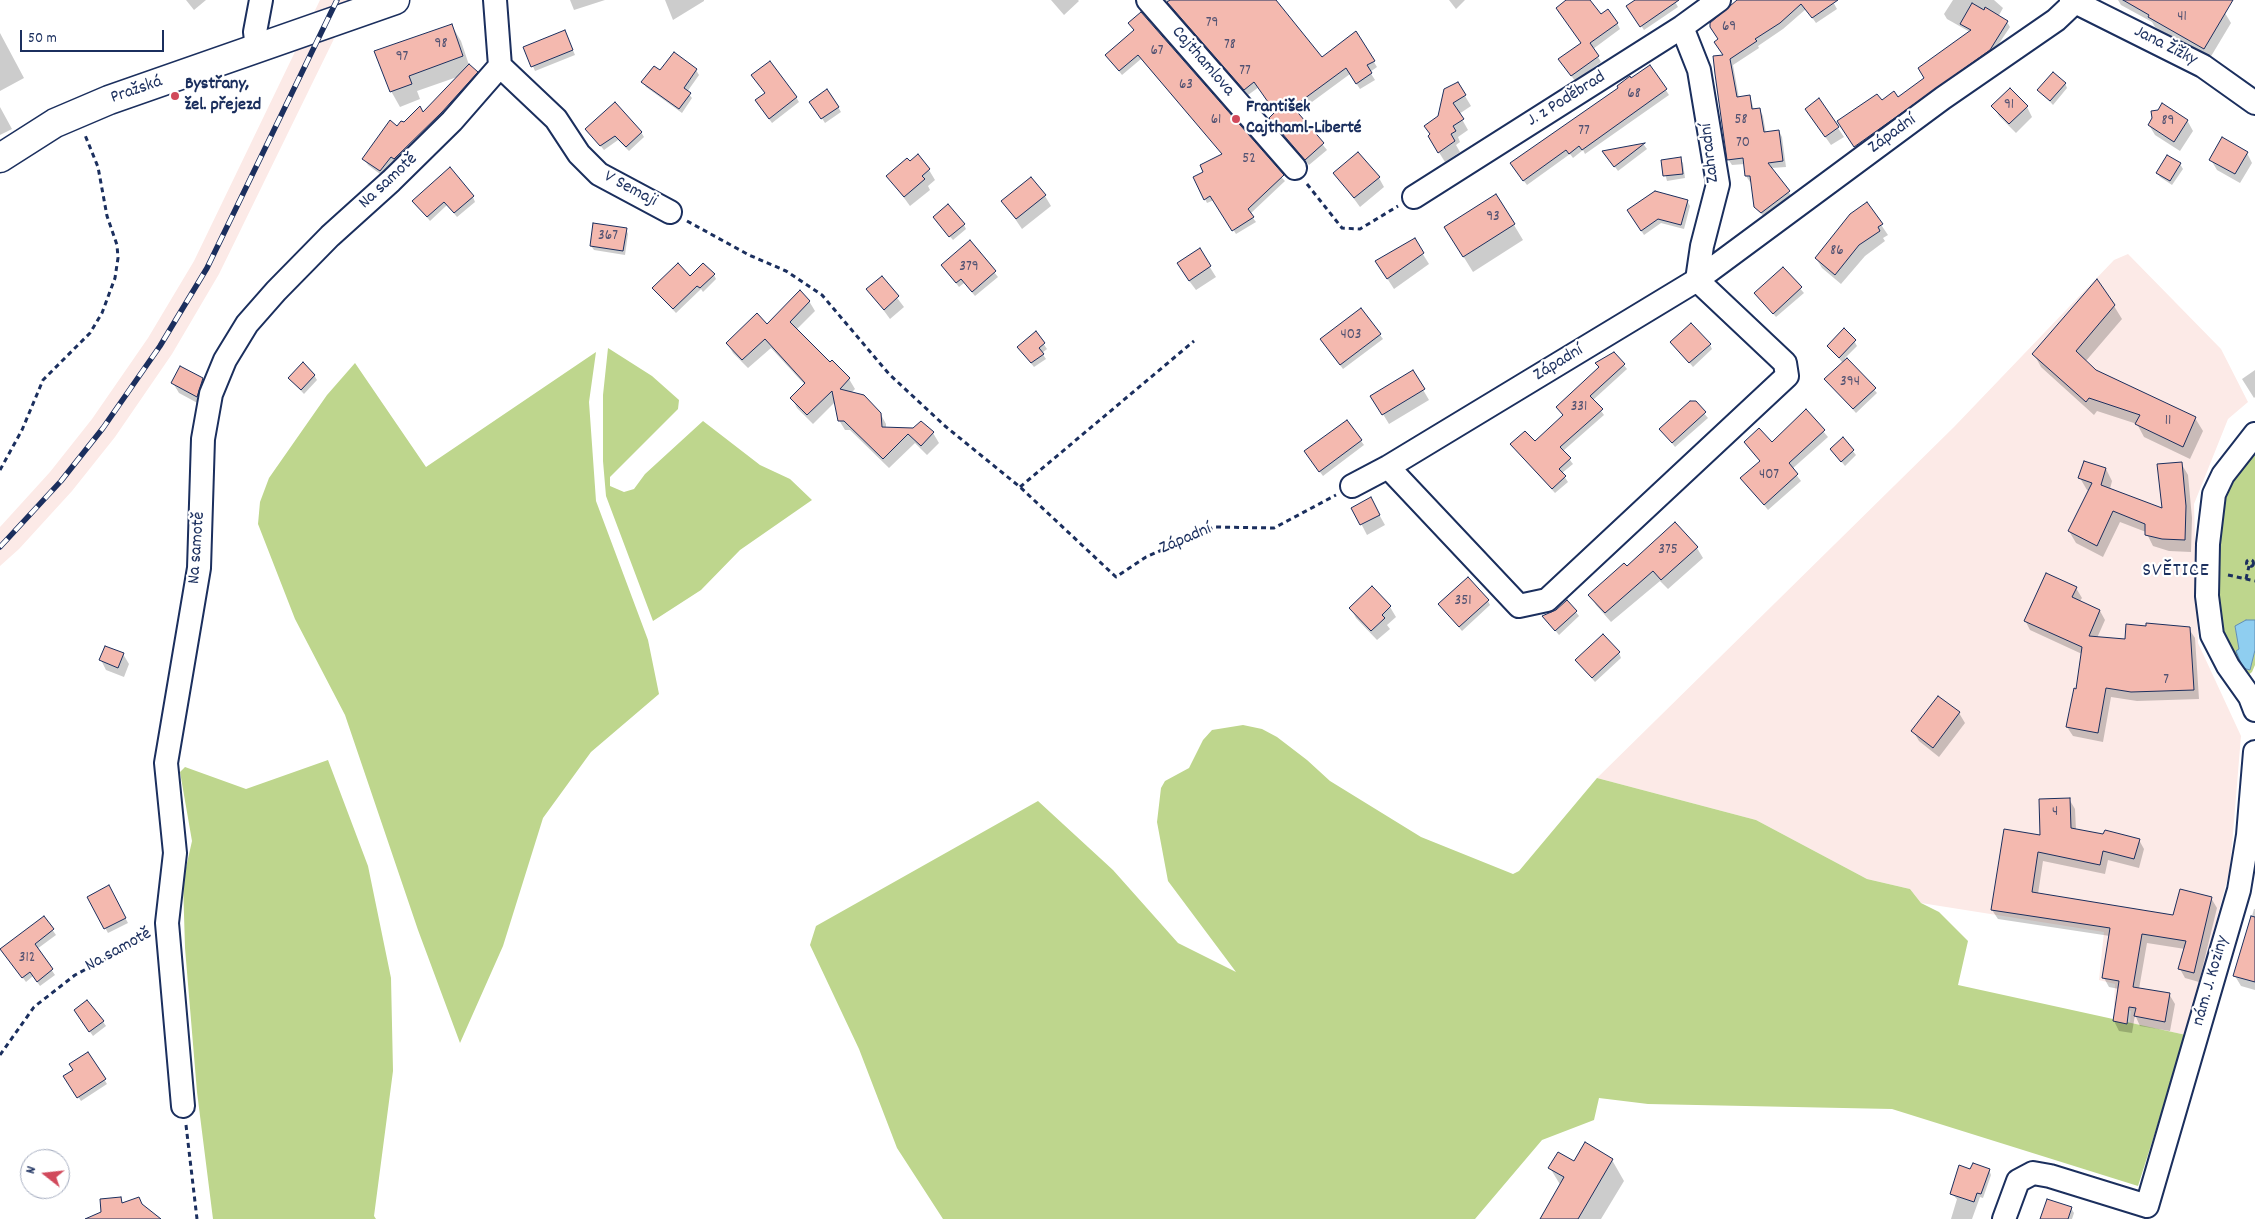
<!DOCTYPE html>
<meta charset="utf-8">
<style>
body{margin:0}
#map{position:relative;width:2255px;height:1219px;overflow:hidden;background:#fff;font-family:Dekko,sans-serif}
canvas{display:block}
.north{position:absolute;left:20px;top:1149px;width:50px;height:50px;box-sizing:border-box;background:#fff;border:1px solid #a4acbf;border-radius:50%;rotate:286deg;font-size:14px;font-weight:700;line-height:20px;text-align:center;color:#1b2f5e}
.north::after{content:'';display:block;margin:auto;width:18px;height:22px;background:#d1495b;clip-path:polygon(50% 0,100% 100%,50% 72%,0 100%)}
.scale{position:absolute;left:20px;top:30px;width:144px;height:22px;box-sizing:border-box;border:2px solid #1b2f5e;border-top:0;padding-left:6px;font-size:15px;line-height:18px;white-space:nowrap;color:#1b2f5e;-webkit-text-stroke:4px #fff;paint-order:stroke}
</style>
<div id="map">
<canvas width="2255" height="1219"></canvas>
<div class="north">N</div>
<div class="scale">50 m</div>
</div>
<script>
const ctx = document.querySelector('canvas').getContext('2d');
ctx.lineJoin = 'round';
function fillPath(path, color) {
  ctx.fillStyle = color;
  ctx.fill(path, 'evenodd');
}
function poly(rows) {
  const path = new Path2D();
  for (const r of rows) {
    if (r.length === 3) {
      path.moveTo(r[0] + r[2], r[1]);
      path.arc(r[0], r[1], r[2], 0, 2 * Math.PI);
      continue;
    }
    path.moveTo(r[0], r[1]);
    for (let i = 2; i < r.length; i += 2) path.lineTo(r[i], r[i + 1]);
  }
  return path;
}
function strokePath(path, color, width, dash) {
  ctx.strokeStyle = color;
  ctx.lineWidth = width;
  ctx.lineCap = dash ? 'butt' : 'round';
  ctx.setLineDash(dash || []);
  ctx.stroke(path);
}
function drawText(font, color, halo, rows, align = 'center') {
  ctx.font = font + ' Dekko,sans-serif';
  ctx.lineWidth = 4.5;
  ctx.setLineDash([]);
  ctx.textBaseline = 'middle';
  ctx.strokeStyle = halo;
  ctx.fillStyle = color;
  for (const [text, x, y, turn = 0] of rows) {
    ctx.save();
    ctx.translate(x, y);
    ctx.rotate((+turn || 0) * Math.PI / 180);
    ctx.textAlign = isNaN(turn) ? turn : align;
    if (halo) ctx.strokeText(text, 0, 0);
    ctx.fillText(text, 0, 0);
    ctx.restore();
  }
}
const built = poly([
 [320,0,353,0,219,274,172,354,115,437,72,491,19,549,0,566,0,527,50,472,92,419,148,338,194,261],
 [2128,254,2221,349,2248,402,2228,419,2194,504,2198,643,2241,736,2230,869,2186,1035,2130,1023,2131,1011,2114,1007,2115,984,2099,980,2104,932,1921,903,1910,889,1867,879,1756,820,1597,778,1954,427,2114,260]
]);
const green = poly([
 [608,348,652,376,679,400,678,409,610,477,610,486,624,492,634,489,645,474,703,421,760,465,790,479,812,500,740,550,701,590,653,621,606,496,603,461,603,395],
 [596,352,589,402,596,501,648,640,659,694,591,752,543,818,503,946,460,1043,418,930,345,715,295,619,258,524,260,502,269,478,327,395,355,363,426,467],
 [2255,438,2255,620,2235,627,2244,668,2250,670,2255,650,2255,665,2252,672,2246,677,2218,623,2215,602,2221,515,2230,481],
 [1243,725,1262,729,1277,737,1307,760,1330,781,1421,837,1513,874,1519,871,1597,778,1756,820,1867,879,1910,889,1921,903,1939,912,1968,941,1958,985,2186,1035,2138,1186,1892,1109,1648,1104,1599,1098,1594,1120,1542,1140,1475,1219,943,1219,897,1148,859,1049,810,945,816,926,1038,801,1113,870,1178,943,1236,972,1168,881,1157,822,1161,788,1165,781,1189,768,1203,740,1212,730],
 [328,760,368,866,391,978,393,1071,374,1216,376,1219,213,1219,197,1092,185,948,183,881,192,841,180,772,185,767,246,789]
]);
const water = poly([
 [2246,620,2255,620,2255,650,2250,670,2243,668,2236,651,2239,649,2235,626,2246,620]
]);
const shadow = poly([
 [186,0,206,0,194,10],
 [570,0,605,0,574,10],
 [665,0,704,0,704,1,673,20],
 [1051,0,1078,0,1079,1,1064,15],
 [1165,0,1259,0,1322,59,1356,33,1377,67,1370,72,1375,80,1360,89,1350,74,1297,113,1327,150,1309,165,1274,124,1270,118,1276,113,1259,87,1248,95],
 [1449,0,1465,0,1456,9],
 [1566,0,1589,0,1600,16,1617,23,1620,29,1593,49,1601,62,1575,81,1563,64,1582,44,1557,9],
 [1637,0,1674,0,1678,7,1644,30,1631,11],
 [1739,0,1832,0,1837,9,1816,23,1806,9,1783,29,1758,46,1759,48,1733,65,1739,98,1750,96,1754,110,1760,110,1763,116,1766,133,1779,131,1782,137,1786,167,1771,168,1793,198,1765,218,1755,206,1752,182,1750,182,1746,176,1745,164,1732,165,1728,159,1725,56,1719,39],
 [1953,0,1994,0,2003,8,1998,17,2007,22,2010,27,1992,54,1858,151,1841,126,1882,102,1898,99,1926,78,1970,32,1947,19,1944,14],
 [2118,0,2206,0,2225,13,2231,23,2210,58,2155,27,2152,22,2121,5],
 [1129,23,1285,181,1250,214,1256,222,1236,234,1214,200,1207,203,1205,199,1205,172,1223,154,1141,59,1122,75,1110,60,1135,31],
 [452,26,461,41,469,65,480,79,384,177,368,165,364,159,398,127,423,114,460,76,417,91,420,99,400,107,391,91],
 [0,33,24,78,0,91],
 [567,36,575,55,535,71,525,48],
 [1650,66,1669,95,1585,154,1583,150,1573,158,1570,154,1527,185,1514,168],
 [696,70,699,75,687,92,692,98,682,113,646,87,643,82,661,72],
 [2065,83,2067,88,2053,105,2039,90],
 [1445,90,1465,96,1471,106,1459,114,1468,130,1458,137,1460,142,1456,145,1460,152,1445,162,1435,146],
 [766,93,796,97,799,102,772,123,756,101],
 [1819,100,1844,137,1831,145,1812,118],
 [814,106,838,107,841,112,825,123],
 [1993,106,2027,107,2032,117,2016,133,1999,116],
 [0,107,12,129,0,135],
 [2187,120,2193,131,2180,151,2155,135,2149,125],
 [587,130,641,132,644,137,629,151,618,140,604,150],
 [1644,145,1647,149,1618,171,1604,152],
 [2247,153,2252,163,2240,183,2217,170,2211,160],
 [1680,159,1683,163,1685,178,1667,181,1662,161],
 [910,163,929,170,935,180,928,186,930,190,910,206,888,176],
 [2180,164,2183,169,2172,185,2160,177,2157,173],
 [1335,173,1379,178,1384,187,1360,207],
 [1045,196,1051,206,1022,229,1003,201],
 [473,197,475,202,457,217,447,205,430,221,414,201],
 [1687,201,1690,206,1684,229,1661,223,1644,235,1631,215],
 [1867,204,1888,235,1883,238,1885,241,1865,256,1841,284,1822,268,1816,258],
 [937,222,964,225,966,229,953,240],
 [1514,225,1523,240,1473,272,1455,243],
 [626,229,628,234,625,255,594,250,591,246],
 [1414,240,1429,264,1394,289,1383,272],
 [970,242,998,277,975,296,964,283,959,287,945,269],
 [1199,250,1216,277,1196,290,1184,274],
 [1783,269,1804,293,1776,317,1756,293],
 [714,275,716,279,703,292,701,289,676,313,657,293,690,277],
 [882,278,904,307,890,319,868,289],
 [809,301,815,311,796,330,830,364,849,379,855,389,851,393,880,413,886,424,886,429,933,433,939,443,927,455,915,443,889,468,850,430,845,430,839,420,835,402,813,424,797,408,792,398,805,385,771,348,748,368,733,353,727,343,767,325],
 [2114,306,2122,319,2085,362,2095,371,2195,418,2203,431,2190,459,2144,437,2137,424,2097,411,2094,415,2041,367,2034,354],
 [1036,333,1047,349,1042,353,1046,359,1034,367,1022,352],
 [1380,335,1383,339,1343,369,1324,344],
 [1854,341,1857,346,1845,358,1877,393,1856,413,1826,380,1843,363,1828,346],
 [1672,342,1710,345,1712,349,1693,367],
 [1614,353,1627,369,1593,400,1604,415,1563,451,1573,464,1562,473,1568,482,1555,493,1515,449,1535,443,1564,416,1557,407,1600,368,1596,363],
 [2255,370,2255,397,2254,398,2242,379],
 [1412,371,1429,400,1389,424,1372,396],
 [314,375,317,380,304,394,289,378],
 [202,379,208,390,203,406,179,393,173,383],
 [1695,403,1708,418,1675,447,1661,429],
 [1806,411,1828,437,1792,469,1801,481,1768,510,1742,478,1761,462,1745,442,1772,444],
 [1347,422,1364,445,1323,476,1308,456],
 [1843,439,1856,455,1845,466,1831,449],
 [2181,463,2188,475,2192,518,2191,552,2169,551,2153,546,2146,532,2120,522,2103,557,2076,543,2069,531,2090,491,2087,490,2080,478,2106,469,2112,481,2110,489,2164,510],
 [1353,508,1376,509,1385,525,1367,535],
 [1697,548,1703,558,1668,589,1660,581,1611,622,1596,605,1590,595],
 [2076,588,2082,598,2079,602,2100,611,2105,620,2097,638,2126,640,2189,629,2195,638,2199,699,2137,701,2111,697,2103,742,2073,736,2067,727,2077,690,2082,654,2030,630,2025,620],
 [1488,601,1490,605,1462,631,1440,605],
 [1567,601,1579,616,1559,635,1544,617,1556,611],
 [1390,607,1396,617,1387,625,1390,629,1377,640,1356,618,1351,608],
 [1619,653,1621,658,1595,682,1579,664],
 [123,654,129,664,124,677,106,670,101,660],
 [1959,713,1965,723,1939,757,1919,741,1913,731],
 [2069,799,2075,809,2076,830,2139,840,2144,849,2139,868,2108,860,2105,874,2043,861,2038,894,2174,916,2211,898,2217,908,2199,982,2185,978,2180,969,2185,949,2147,943,2139,989,2169,994,2175,1004,2170,1031,2140,1026,2135,1015,2132,1033,2119,1031,2114,1021,2119,989,2109,987,2104,978,2110,936,1998,919,1992,910,2041,836],
 [109,887,128,923,108,933,89,898],
 [2254,909,2255,909,2255,990,2241,986,2235,976],
 [44,918,56,935,37,949,55,975,40,986,33,976,26,982,5,954],
 [94,1008,106,1026,93,1036,78,1015],
 [88,1054,107,1084,81,1101,65,1077,74,1070],
 [1612,1160,1624,1181,1601,1219,1541,1219,1561,1186,1550,1168,1574,1163],
 [1989,1170,1991,1175,1983,1198,1980,1197,1972,1219,1951,1219,1957,1199,1952,1194],
 [2071,1208,2074,1213,2072,1219,2042,1219]
]);
const building = poly([
 [1170,0,1276,0,1322,57,1356,31,1375,61,1367,65,1372,73,1356,84,1346,68,1293,107,1324,143,1305,160,1269,118,1275,112,1254,82,1244,90,1167,2,1170,0],
 [1566,0,1590,0,1601,14,1608,9,1618,23,1590,43,1599,56,1571,76,1558,59,1581,43,1556,8,1566,0],
 [1635,0,1679,0,1640,27,1626,6,1635,0],
 [1737,0,1838,0,1812,18,1801,4,1780,23,1755,39,1757,41,1730,59,1737,97,1750,95,1752,109,1760,108,1764,132,1779,130,1783,161,1768,163,1790,191,1761,213,1754,207,1750,176,1745,176,1743,158,1727,160,1715,74,1713,56,1723,55,1714,42,1718,39,1710,27,1710,23,1737,0],
 [2123,0,2233,0,2204,49,2148,17,2149,15,2123,0],
 [1972,3,1984,10,1985,7,2008,21,1990,50,1854,147,1837,121,1877,94,1882,100,1894,91,1898,97,1924,78,1918,68,1971,30,1960,24,1972,3],
 [1141,12,1284,175,1248,209,1254,217,1232,231,1210,196,1204,200,1193,177,1203,172,1200,165,1222,154,1138,55,1119,71,1105,55,1134,30,1128,23,1141,12],
 [452,24,463,56,409,76,412,84,390,92,374,51,452,24],
 [565,30,573,50,531,67,523,47,565,30],
 [674,52,697,69,684,88,691,93,679,109,641,82,654,66,660,70,674,52],
 [770,61,797,97,769,119,755,100,765,93,751,75,770,61],
 [469,64,478,72,442,112,394,159,391,157,380,171,362,159,390,120,397,126,401,121,404,122,420,106,423,112,469,64],
 [1650,65,1667,89,1582,150,1579,146,1569,154,1566,150,1523,181,1510,163,1618,88,1617,86,1630,76,1631,78,1650,65],
 [2053,72,2066,83,2050,101,2037,90,2053,72],
 [1458,82,1466,95,1453,103,1464,119,1453,126,1456,131,1451,134,1455,141,1438,153,1428,136,1430,134,1424,126,1438,116,1444,89,1458,82],
 [2010,88,2028,106,2009,124,1991,106,2010,88],
 [827,89,839,107,821,119,809,102,827,89],
 [1819,98,1839,127,1825,137,1805,109,1819,98],
 [615,102,642,132,626,147,615,136,600,146,585,129,615,102],
 [2162,103,2188,120,2174,142,2148,125,2152,118,2151,111,2158,110,2162,103],
 [2222,137,2248,152,2235,174,2209,160,2222,137],
 [1645,143,1614,167,1602,151,1645,143],
 [1358,152,1380,177,1354,198,1333,173,1358,152],
 [918,154,930,169,922,176,925,179,904,197,886,176,907,158,910,161,918,154],
 [2167,155,2181,163,2170,181,2156,173,2167,155],
 [1681,157,1683,174,1663,176,1661,160,1681,157],
 [450,167,474,196,454,213,444,202,427,217,412,201,450,167],
 [1031,177,1046,195,1016,219,1001,201,1031,177],
 [1655,191,1688,200,1681,225,1658,219,1641,231,1627,210,1655,191],
 [1496,194,1515,224,1463,257,1444,227,1496,194],
 [1867,202,1883,224,1878,227,1880,231,1859,245,1835,275,1815,258,1850,214,1867,202],
 [948,204,965,224,949,237,933,217,948,204],
 [593,223,627,228,623,251,590,246,593,223],
 [1415,238,1424,253,1387,279,1375,261,1415,238],
 [970,240,996,271,972,292,961,279,956,283,941,265,970,240],
 [1200,248,1211,266,1189,281,1177,263,1200,248],
 [678,263,690,276,703,263,715,274,700,288,697,286,673,309,652,288,678,263],
 [1783,267,1802,287,1773,314,1754,293,1783,267],
 [882,276,899,296,884,310,866,289,882,276],
 [2097,279,2115,305,2076,351,2096,370,2196,417,2183,447,2135,424,2140,415,2089,398,2086,402,2032,354,2097,279],
 [800,290,810,301,790,322,830,362,832,360,850,378,840,389,864,395,881,413,882,427,913,428,921,421,934,432,921,446,908,434,883,459,844,421,838,421,832,391,807,415,790,398,805,383,765,339,742,360,726,343,757,313,767,324,800,290],
 [1361,308,1381,334,1340,365,1320,339,1361,308],
 [1691,323,1711,344,1689,363,1670,342,1691,323],
 [1844,328,1856,340,1839,358,1827,346,1844,328],
 [1036,331,1045,343,1039,348,1044,354,1031,363,1017,347,1036,331],
 [1614,352,1625,364,1590,396,1603,409,1560,447,1571,458,1559,469,1566,476,1552,489,1510,444,1525,431,1535,441,1563,415,1556,407,1599,367,1595,363,1614,352],
 [1847,358,1876,388,1853,409,1824,379,1847,358],
 [303,362,315,375,301,390,288,378,303,362],
 [180,366,203,378,197,397,171,383,180,366],
 [1413,370,1425,389,1382,415,1370,396,1413,370],
 [1690,401,1696,401,1706,412,1672,443,1659,429,1690,401],
 [1806,409,1825,430,1789,463,1798,474,1764,505,1740,478,1760,461,1744,442,1759,428,1772,442,1806,409],
 [1347,420,1362,440,1319,472,1304,451,1347,420],
 [1843,437,1854,450,1841,462,1830,449,1843,437],
 [2084,461,2106,468,2101,485,2162,508,2157,464,2182,462,2186,506,2185,540,2162,539,2145,535,2145,524,2113,511,2097,546,2068,531,2092,483,2078,478,2084,461],
 [1371,497,1380,515,1360,525,1351,508,1371,497],
 [1675,522,1698,547,1661,580,1653,571,1605,613,1588,595,1624,563,1627,566,1675,522],
 [2046,573,2077,587,2072,597,2100,610,2089,636,2125,639,2126,624,2146,626,2146,623,2190,627,2194,690,2131,692,2106,688,2098,733,2066,727,2074,688,2076,689,2082,647,2024,621,2046,573],
 [1468,577,1489,600,1459,627,1438,604,1468,577],
 [1372,586,1391,606,1382,615,1385,618,1371,631,1349,608,1372,586],
 [1567,600,1577,611,1555,631,1542,616,1556,610,1567,600],
 [1603,634,1620,652,1592,678,1575,660,1603,634],
 [105,646,124,653,118,668,99,660,105,646],
 [1938,696,1960,712,1933,748,1911,731,1938,696],
 [2070,798,2071,828,2103,834,2105,830,2140,839,2134,859,2103,851,2100,865,2038,852,2032,892,2173,915,2180,889,2212,897,2194,973,2178,969,2186,941,2142,934,2133,987,2170,993,2165,1022,2134,1016,2136,1008,2129,1007,2127,1024,2113,1021,2119,981,2102,978,2110,928,1991,910,2004,829,2040,835,2039,799,2070,798],
 [109,885,126,918,104,929,87,897,109,885],
 [44,916,54,929,35,944,53,969,37,982,30,972,22,978,0,949,44,916],
 [2251,916,2255,917,2255,982,2233,976,2251,916],
 [87,1000,104,1021,89,1032,74,1010,87,1000],
 [88,1052,106,1079,77,1098,63,1076,73,1070,69,1064,88,1052],
 [1585,1142,1613,1159,1578,1219,1540,1219,1564,1177,1548,1168,1558,1152,1574,1161,1585,1142],
 [1973,1163,1990,1169,1981,1194,1977,1193,1974,1202,1950,1194,1959,1165,1970,1169,1973,1163],
 [121,1197,122,1203,139,1197,142,1204,161,1219,85,1219,101,1212,100,1199,121,1197],
 [2047,1199,2072,1207,2068,1219,2040,1219,2047,1199]
]);
const path = poly([
 [1307,184,1342,228,1360,229,1398,206],
 [687,221,749,255,786,271,822,295,889,374,945,426,1020,487,1116,577,1146,557,1214,527,1274,528,1336,495],
 [0,470,22,430,43,380,90,333,102,313,115,278,118,258,117,245,107,216,98,167,85,135],
 [1020,487,1194,341],
 [2250,563,3.5],
 [2228,575,2255,581],
 [2246,579,2249,566],
 [0,1055,34,1007,75,975,149,936],
 [186,1125,197,1219]
]);
const minor = poly([
 [495,0,500,66,556,119,579,154,599,174,670,212],
 [1148,0,1295,168],
 [2071,0,2203,66,2255,103],
 [257,48,255,32,261,0],
 [1414,197,1682,27,1719,0],
 [2255,434,2223,475,2214,494,2208,544,2207,596,2212,635,2228,666,2250,697,2255,710],
 [1388,467,1519,606,1547,600,1787,376,1785,363,1697,280,1702,246,1718,184,1699,70,1682,27],
 [1352,486,1388,467,1697,280,1943,98,2056,20,2075,2],
 [183,1106,167,923,175,853,166,763,199,568,203,439,211,394,225,360,247,324,276,291,330,236,391,181,452,121,500,66],
 [2004,1219,2018,1181,2033,1173,2050,1176,2147,1206,2239,890,2248,835,2255,752]
]);
const tertiary = poly([
 [0,158,55,123,109,100,395,0]
]);
const rail = poly([
 [0,547,61,481,103,428,160,346,207,268,337,0]
]);
const markers = [
 [175,96,5,"#d1495b"],
 [1236,119,5,"#d1495b"]
];
const numberNames = [
 ["41",2182,18],
 ["79",1212,24],
 ["69",1729,28],
 ["98",441,45],
 ["78",1230,46],
 ["67",1157,52],
 ["97",402,58],
 ["77",1245,72],
 ["63",1186,86],
 ["68",1634,95],
 ["91",2009,106],
 ["61",1216,121],
 ["58",1741,121],
 ["89",2168,122],
 ["77",1584,132],
 ["70",1743,144],
 ["52",1249,160],
 ["93",1493,218],
 ["367",608,237],
 ["86",1837,252],
 ["379",969,268],
 ["403",1351,336],
 ["394",1850,383],
 ["331",1579,408],
 ["11",2168,422],
 ["407",1769,476],
 ["375",1668,551],
 ["351",1463,602],
 ["7",2166,681],
 ["4",2055,813],
 ["312",27,959]
];
const streetNames = [
 ["Jana Žižky",2165,47,27],
 ["Cajthamlova",1202,62,49],
 ["Pražská",137,91,-19],
 ["J. z Poděbrad",1567,100,-32],
 ["Západní",1893,135,-36],
 ["Zahradní",1711,153,-97],
 ["Na samotě",389,182,-43],
 ["V Semaji",630,190,28],
 ["Západní",1559,364,-31],
 ["Západní",1186,540,-23],
 ["Na samotě",198,548,-86],
 ["Na samotě",119,951,-29],
 ["nám. J. Koziny",2212,981,-74]
];
const poiNames = [
 ["Bystřany,",185,86],
 ["žel. přejezd",185,107],
 ["František",1246,109],
 ["Cajthaml-Liberté",1246,130]
];
const quarterNames = [
 ["SVĚTICE",2176,572]
];
fillPath(built, '#fceae7');
fillPath(green, '#bed68d');
fillPath(water, '#8fcef0');
strokePath(water, '#618eb6', 1);
fillPath(shadow, '#0003');
fillPath(building, '#f4b9af');
strokePath(building, '#1b2f5e', 1);
strokePath(minor, '#1b2f5e', 26);
strokePath(tertiary, '#1b2f5e', 31);
strokePath(path, '#1b2f5e', 3, [5, 4]);
strokePath(minor, '#fff', 22);
strokePath(tertiary, '#fff', 28);
strokePath(rail, '#1b2f5e', 5.5);
strokePath(rail, '#fff', 4, [11]);
for (const [x, y, r, color] of markers) {
  const dot = new Path2D();
  dot.arc(x, y, r, 0, 2 * Math.PI);
  ctx.fillStyle = color;
  ctx.fill(dot);
  strokePath(dot, '#fff', 2);
}
drawText('15px', '#515272', null, numberNames);
drawText('18px', '#1b2f5e', '#fff', streetNames);
drawText('bold 18px', '#1b2f5e', '#fff', poiNames, 'left');
ctx.letterSpacing = '1px';
drawText('20px', '#1b2f5e', '#fff', quarterNames);
ctx.letterSpacing = '0px';
</script>
